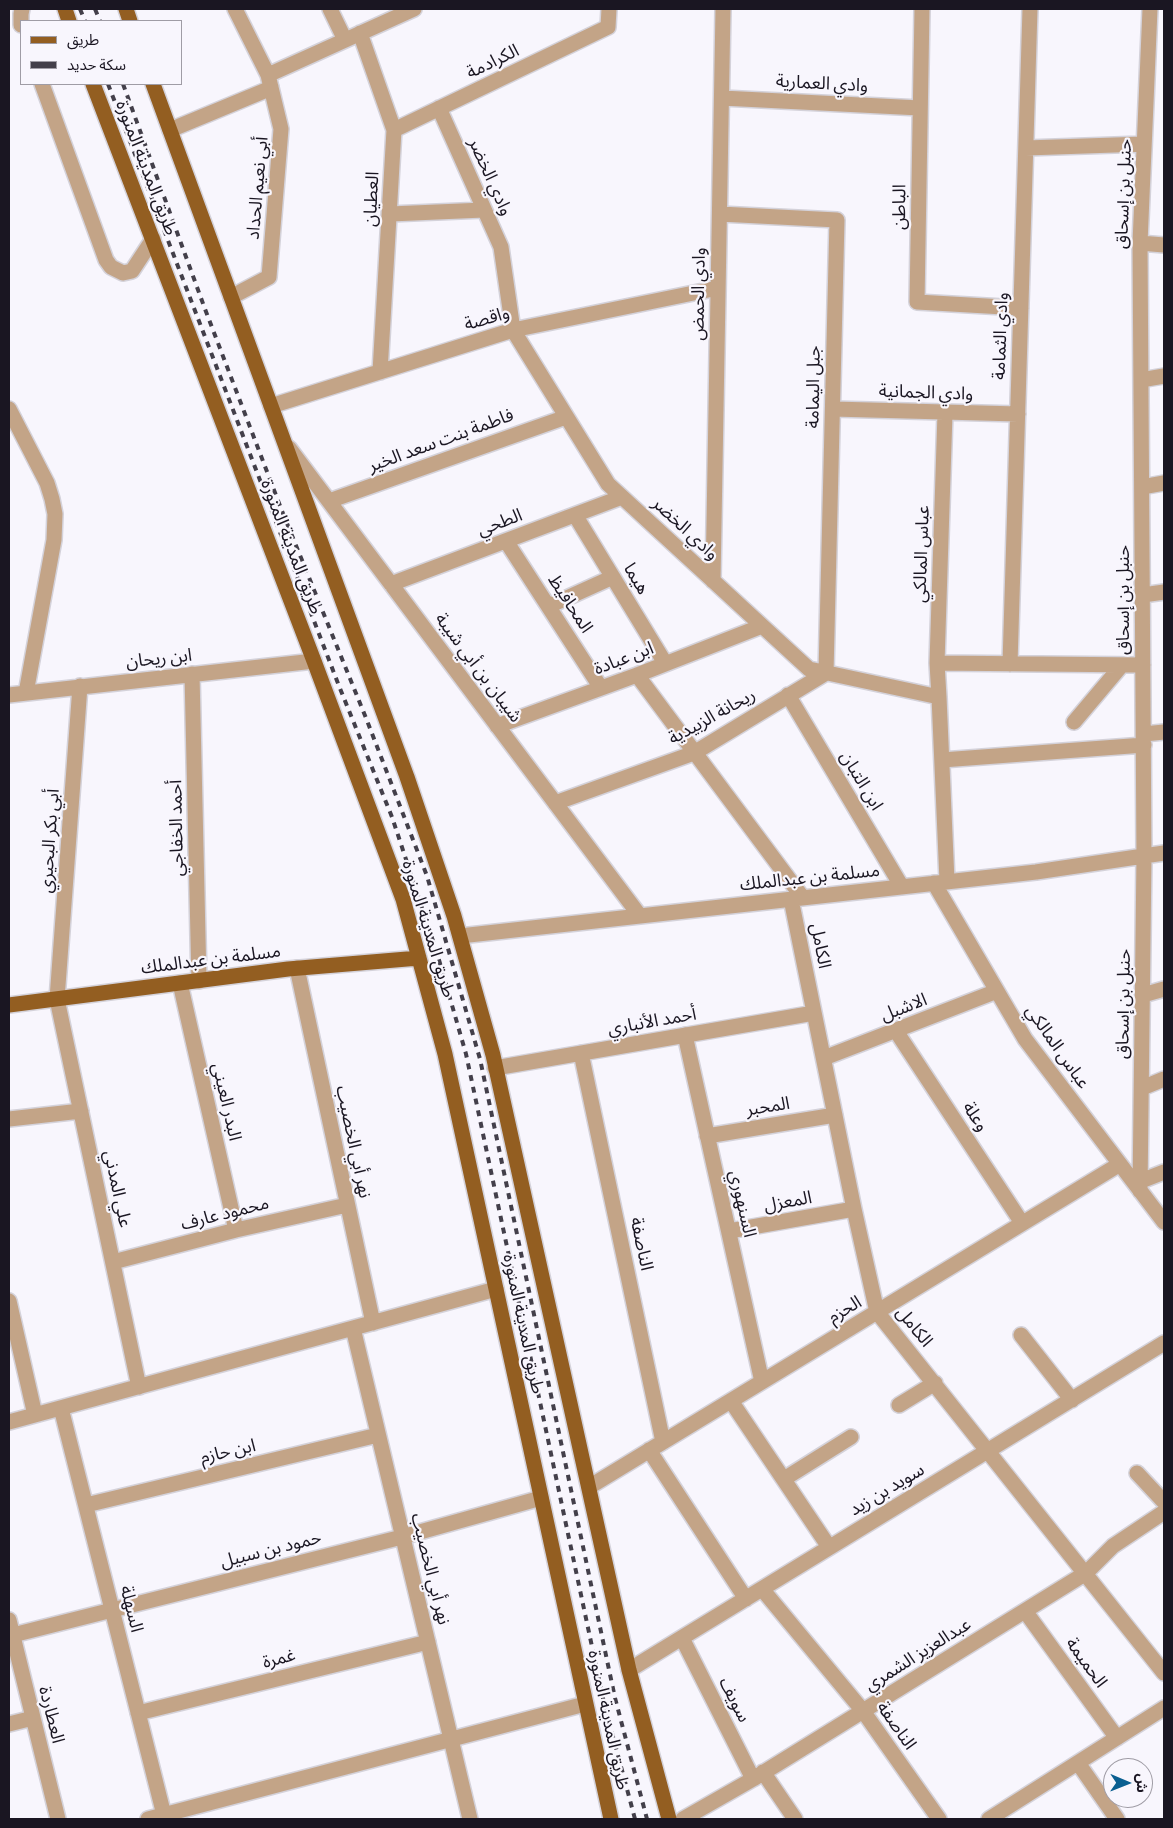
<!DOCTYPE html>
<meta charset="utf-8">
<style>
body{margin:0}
#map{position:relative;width:1173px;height:1828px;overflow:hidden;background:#f8f6fd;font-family:Manrope,"Noto Sans Arabic",sans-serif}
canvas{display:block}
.frame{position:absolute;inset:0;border:10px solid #1a1622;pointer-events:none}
.legend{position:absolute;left:20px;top:20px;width:162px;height:65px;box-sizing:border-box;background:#f8f6fd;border:1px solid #9f9ca5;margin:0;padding:6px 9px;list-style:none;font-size:15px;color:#1a1622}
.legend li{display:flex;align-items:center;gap:10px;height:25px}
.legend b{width:25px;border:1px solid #9f9ca5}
.north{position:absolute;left:1103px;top:1758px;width:50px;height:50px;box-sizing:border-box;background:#f8f6fd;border:1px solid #9f9ca5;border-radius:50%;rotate:91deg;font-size:14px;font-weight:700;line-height:20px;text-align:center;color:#1a1622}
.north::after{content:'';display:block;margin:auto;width:18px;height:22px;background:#0a5f91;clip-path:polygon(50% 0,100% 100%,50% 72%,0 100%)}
</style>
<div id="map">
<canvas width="1173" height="1828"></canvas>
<div class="frame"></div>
<ul class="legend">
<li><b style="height:6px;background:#935e21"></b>طريق</li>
<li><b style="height:6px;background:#433f4a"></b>سكة حديد</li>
</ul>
<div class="north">ش</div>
</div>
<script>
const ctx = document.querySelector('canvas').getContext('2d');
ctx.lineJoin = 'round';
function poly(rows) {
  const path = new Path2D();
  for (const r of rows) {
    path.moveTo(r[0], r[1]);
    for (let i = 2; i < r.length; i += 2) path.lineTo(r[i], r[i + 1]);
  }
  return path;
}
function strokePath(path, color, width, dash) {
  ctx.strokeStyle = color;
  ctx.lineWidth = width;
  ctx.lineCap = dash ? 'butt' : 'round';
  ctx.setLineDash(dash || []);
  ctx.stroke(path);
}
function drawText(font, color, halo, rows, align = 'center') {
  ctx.font = font + ' Manrope,"Noto Sans Arabic",sans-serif';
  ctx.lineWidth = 4.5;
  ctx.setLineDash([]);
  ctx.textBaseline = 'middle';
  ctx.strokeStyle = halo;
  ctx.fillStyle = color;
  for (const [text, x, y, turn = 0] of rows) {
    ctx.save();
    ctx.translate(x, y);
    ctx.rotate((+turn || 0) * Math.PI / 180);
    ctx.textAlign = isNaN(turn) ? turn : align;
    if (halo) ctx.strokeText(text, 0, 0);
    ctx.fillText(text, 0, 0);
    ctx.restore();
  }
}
const minor = poly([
 [330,9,345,40],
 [922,9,917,302,1021,308],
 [21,25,21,14,22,9],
 [360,33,394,130,380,372],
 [268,75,414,9],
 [42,84,106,260,111,267,123,273,132,271,153,239],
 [722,98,920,108],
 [439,108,501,247,513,330,608,484,809,669,939,697,947,881],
 [170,130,264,91,271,87],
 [394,130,608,27,609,9],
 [1026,148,1144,144],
 [390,214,484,210],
 [1140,243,1164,245],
 [231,297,269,277,281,129,268,75,235,9],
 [1141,380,1164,376],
 [271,406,513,330,718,288],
 [9,409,47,483,52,499,55,514,54,540,26,693],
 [833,409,1018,414],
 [289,448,640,916],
 [1142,487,1164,483],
 [329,501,566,417],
 [575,515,665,663],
 [506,541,601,688],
 [713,581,723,9],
 [391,584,622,497],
 [1143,595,1164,592],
 [549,606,613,577],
 [937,663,1143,665],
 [1010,664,1030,9],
 [192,674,199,981],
 [637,675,803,898],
 [80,686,57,999,139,1387],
 [9,695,314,661],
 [788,695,902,887],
 [939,697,937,663,945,413],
 [1074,722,1122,665],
 [497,726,637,675,762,626],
 [1144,734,1164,732],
 [942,760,1144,745],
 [555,803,694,753,826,673,837,220,720,214],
 [934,883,1025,1039,1164,1222],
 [791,899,854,1209,877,1312,1164,1673],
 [460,936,1036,872,1164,853],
 [297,968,373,1323],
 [180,983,236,1230],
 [1143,995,1164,989],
 [896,1031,1022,1223],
 [685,1035,762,1382],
 [581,1053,663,1442],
 [824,1058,997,991],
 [495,1068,814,1013],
 [1142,1088,1164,1079],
 [9,1119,81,1111],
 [707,1136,835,1115],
 [1141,1181,1164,1172],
 [1140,1191,1144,856,1140,243,1150,9],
 [729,1231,854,1209],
 [113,1262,236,1230,347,1205],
 [9,1301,35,1415],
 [353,1328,470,1819],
 [1021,1335,1072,1400],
 [731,1401,829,1547],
 [899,1405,935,1383],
 [61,1408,165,1819],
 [9,1422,496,1289],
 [649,1450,746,1599],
 [1137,1473,1164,1502],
 [784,1479,851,1437],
 [589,1487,1120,1164],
 [86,1505,378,1435],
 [762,1589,863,1711,939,1819],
 [1025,1611,1117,1738],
 [9,1620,58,1819],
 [9,1636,402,1537,541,1498],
 [682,1638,753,1779],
 [629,1670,1164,1343],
 [138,1713,428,1642],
 [9,1724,33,1718],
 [1078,1763,1117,1819],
 [763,1772,795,1819],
 [148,1819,585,1704],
 [683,1819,753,1779,1086,1573,1113,1546,1164,1512],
 [989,1819,1164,1708]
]);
const major = poly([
 [65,9,69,21],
 [126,9,130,21],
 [93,84,314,661,403,899,445,1054,611,1819],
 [153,84,407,777,454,916,493,1055,629,1670,669,1819],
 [9,1005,288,969,419,958]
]);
const rail = poly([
 [80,9,85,21],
 [95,9,100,21],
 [108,84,339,686,392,817,437,953,466,1054,604,1703,635,1819],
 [123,84,205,309,282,511,366,718,427,876,480,1059,615,1698,647,1819]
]);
const streetNames = [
 ["الكرادمة",493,62,-26],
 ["وادي العمارية",822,84,3],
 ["طريق المدينة المنورة",146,168,69],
 ["وادي الخضر",490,177,66],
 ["أبي نعيم الحداد",258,188,-85],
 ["حنبل بن إسحاق",1124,194,-88],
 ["العطيان",372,199,-87],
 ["الباطن",900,207,-89],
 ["وادي الحمض",699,294,-89],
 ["واقصة",487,319,-16],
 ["وادي الثمامة",1001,336,-88],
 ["جبل اليمامة",814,387,-89],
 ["وادي الجمانية",926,393,2],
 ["فاطمة بنت سعد الخير",441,441,-20],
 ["الطحي",500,523,-21],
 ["وادي الخضر",685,529,43],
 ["طريق المدينة المنورة",291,547,69],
 ["عباس المالكي",922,554,-88],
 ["هيما",636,579,59],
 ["حنبل بن إسحاق",1124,600,-90],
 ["المحافيظ",570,604,57],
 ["ابن ريحان",159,659,-6],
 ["ابن عبادة",624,659,-21],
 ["شيبان بن أبي شيبة",478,668,53],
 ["ريحانة الزبيدية",712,717,-29],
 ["ابن التبان",861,781,59],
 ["أحمد الخفاجي",177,828,-91],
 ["أبي بكر البحيري",50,841,-86],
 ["مسلمة بن عبدالملك",810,878,-6],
 ["طريق المدينة المنورة",428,929,73],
 ["الكامل",820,946,79],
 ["مسلمة بن عبدالملك",211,960,-7],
 ["حنبل بن إسحاق",1124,1004,-89],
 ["الاشبل",904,1008,-21],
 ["أحمد الأنباري",652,1022,-10],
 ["عباس المالكي",1057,1047,55],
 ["البدر العيني",226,1102,77],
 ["المحبر",768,1107,-9],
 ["وعلة",975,1117,57],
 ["نهر أبي الخصيب",353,1142,78],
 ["علي المدني",117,1189,78],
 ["المعزل",788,1202,-10],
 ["السنهوري",742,1204,77],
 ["محمود عارف",225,1214,-14],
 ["الناصفة",641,1244,78],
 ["الحزم",845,1310,-31],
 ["طريق المدينة المنورة",523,1324,78],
 ["الكامل",914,1327,51],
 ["ابن حازم",228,1452,-13],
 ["سويد بن زيد",887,1490,-31],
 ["حمود بن سبيل",271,1550,-14],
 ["نهر أبي الخصيب",430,1569,76],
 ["السهلة",131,1609,76],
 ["عبدالعزيز الشمري",918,1655,-32],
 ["غمرة",279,1659,-14],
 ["الحميمة",1086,1663,54],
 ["سويف",734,1700,63],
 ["العطاردة",51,1715,76],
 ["طريق المدينة المنورة",608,1720,78],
 ["الناصفة",896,1726,55]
];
strokePath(minor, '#d4d2da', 18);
strokePath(major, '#d4d2da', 18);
strokePath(minor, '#c3a487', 15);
strokePath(major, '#935e21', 15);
strokePath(rail, '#433f4a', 4, [6, 6]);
drawText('18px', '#1a1622', '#f8f6fd', streetNames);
</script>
